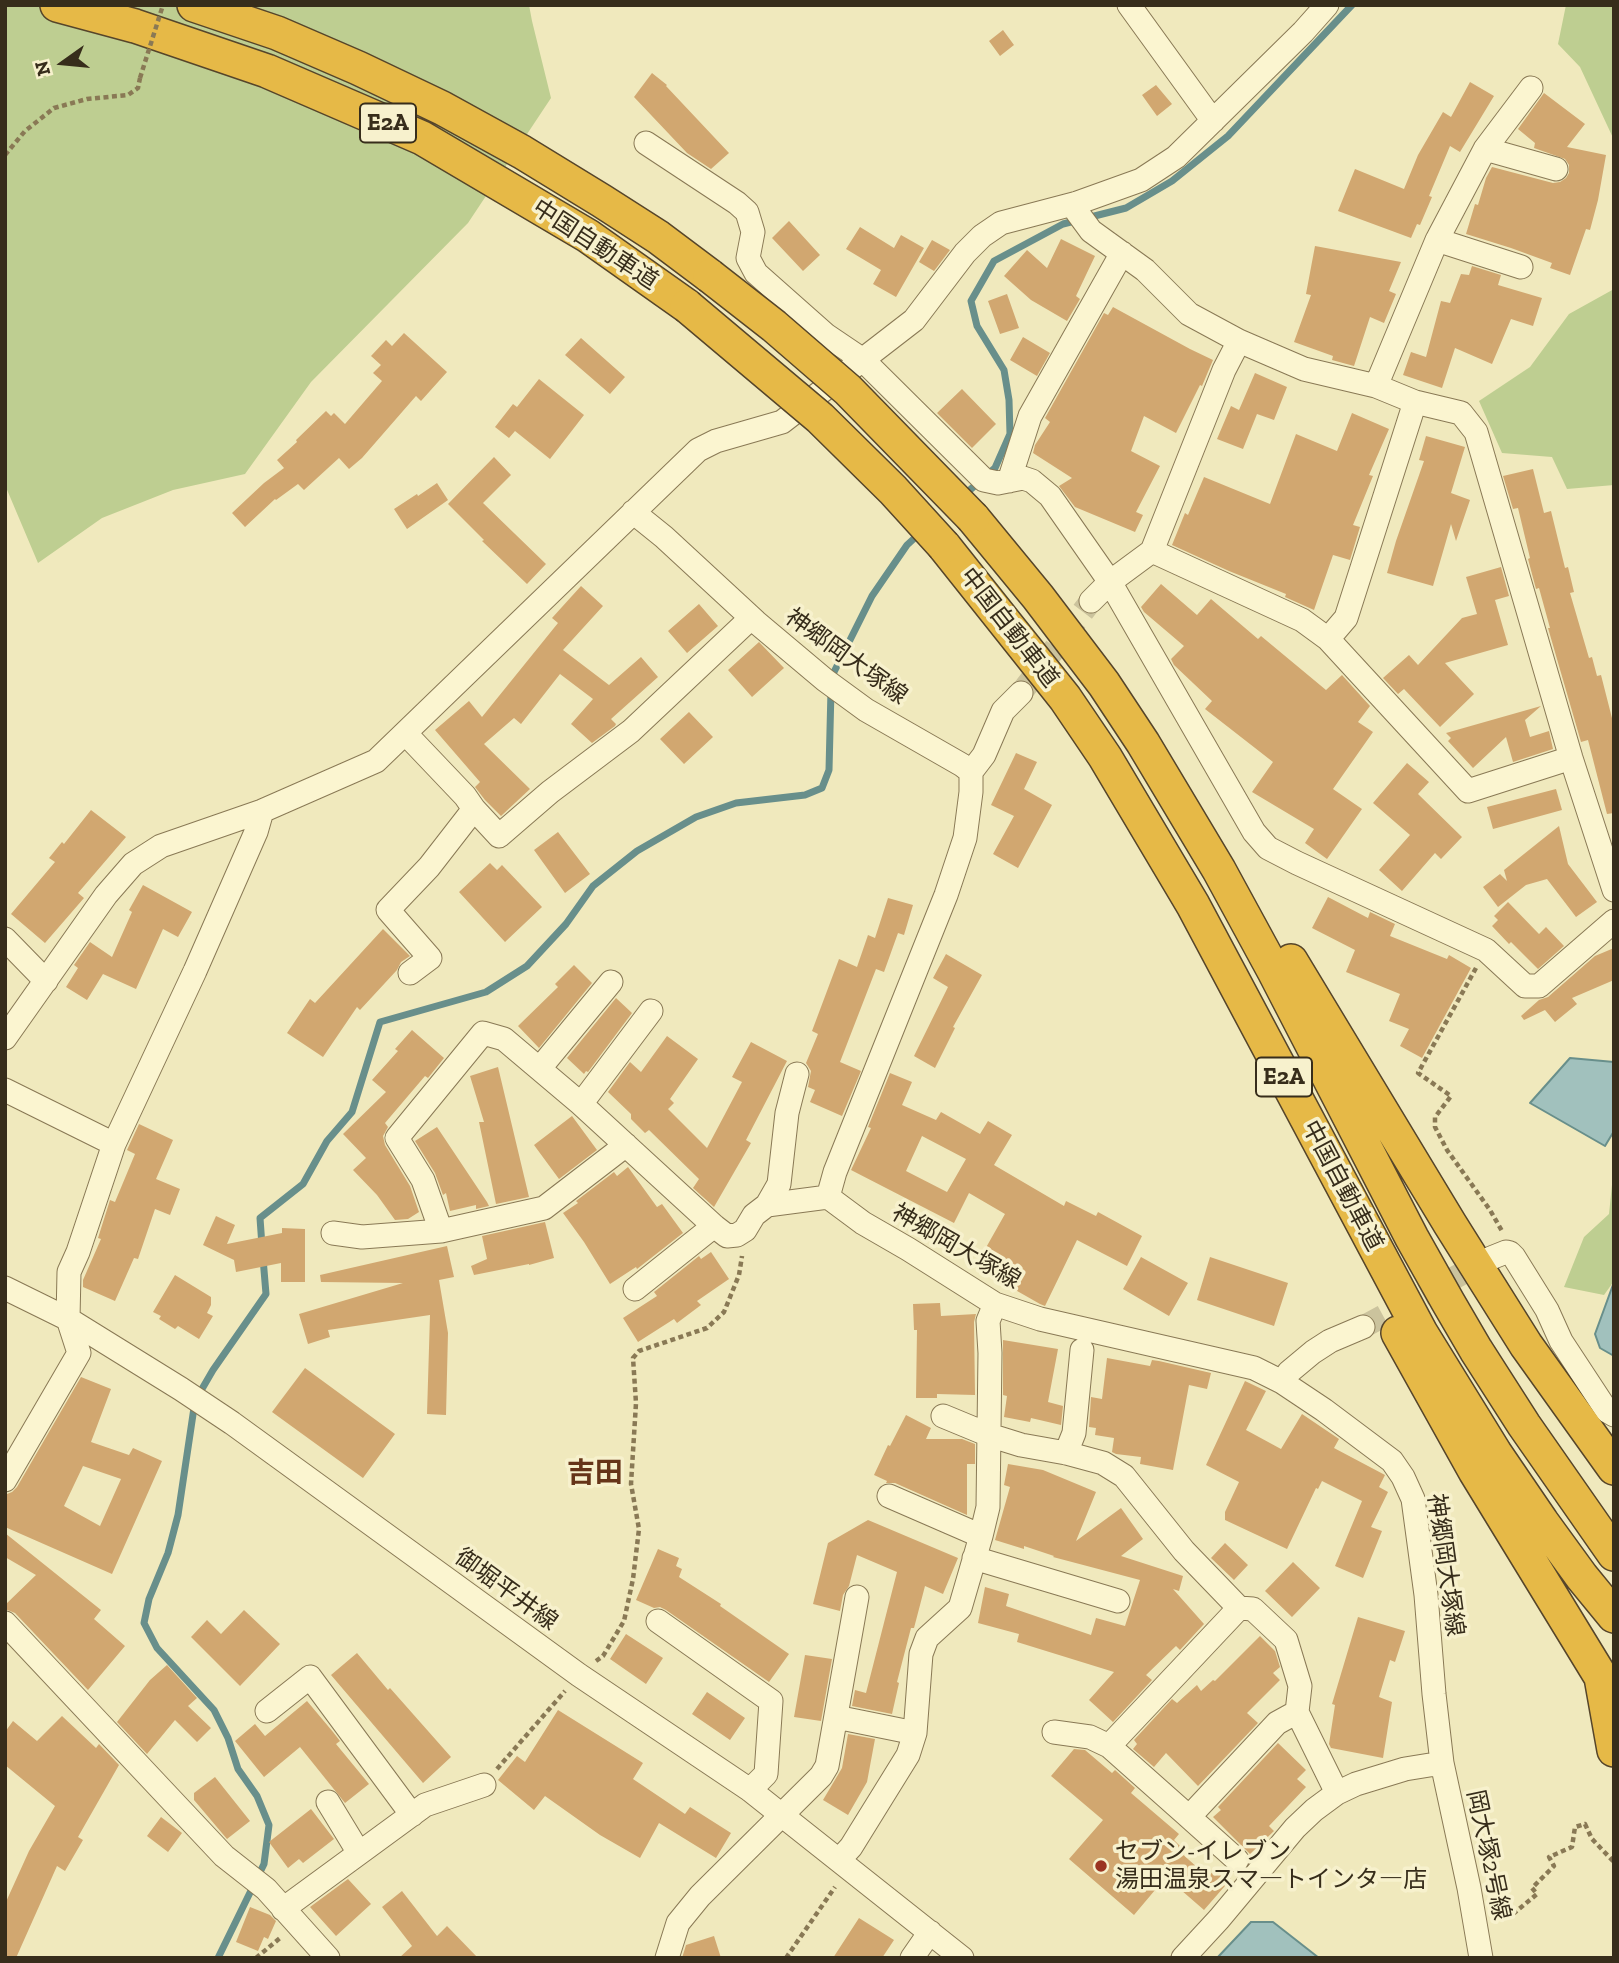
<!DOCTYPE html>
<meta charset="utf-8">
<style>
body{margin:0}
#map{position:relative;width:1619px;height:1963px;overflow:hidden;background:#f0e9bd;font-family:"Zilla Slab",serif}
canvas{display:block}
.frame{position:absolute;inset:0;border:7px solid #372d1b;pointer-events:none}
.north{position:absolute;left:28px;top:28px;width:70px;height:70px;-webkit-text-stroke:5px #f7f1cd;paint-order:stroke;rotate:255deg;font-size:19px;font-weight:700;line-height:28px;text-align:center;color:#372d1b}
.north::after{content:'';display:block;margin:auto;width:24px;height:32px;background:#372d1b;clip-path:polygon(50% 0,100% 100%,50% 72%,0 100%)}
</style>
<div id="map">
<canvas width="1619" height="1963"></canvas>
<div class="frame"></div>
<div class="north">N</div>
</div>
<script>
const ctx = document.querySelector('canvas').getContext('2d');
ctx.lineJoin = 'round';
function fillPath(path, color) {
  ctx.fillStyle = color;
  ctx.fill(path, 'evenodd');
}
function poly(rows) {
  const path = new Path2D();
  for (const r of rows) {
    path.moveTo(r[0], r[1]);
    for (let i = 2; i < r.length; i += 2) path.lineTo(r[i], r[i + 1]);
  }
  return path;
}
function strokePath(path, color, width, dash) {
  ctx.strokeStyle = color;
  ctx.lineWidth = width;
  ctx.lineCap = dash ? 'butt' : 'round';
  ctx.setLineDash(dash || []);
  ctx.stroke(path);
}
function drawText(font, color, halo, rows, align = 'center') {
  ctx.font = font + ' "Zilla Slab","Noto Sans JP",serif';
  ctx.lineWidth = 7;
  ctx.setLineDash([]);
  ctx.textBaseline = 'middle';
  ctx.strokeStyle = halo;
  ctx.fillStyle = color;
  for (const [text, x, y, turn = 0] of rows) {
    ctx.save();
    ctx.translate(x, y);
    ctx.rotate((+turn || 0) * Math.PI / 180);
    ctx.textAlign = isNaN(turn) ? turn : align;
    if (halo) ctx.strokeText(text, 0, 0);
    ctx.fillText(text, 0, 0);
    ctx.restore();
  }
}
const green = poly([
 [5,5,529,5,532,21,551,98,468,223,311,382,245,474,173,490,102,518,38,563,5,485],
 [1566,5,1614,5,1614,140,1580,67,1558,44],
 [1614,289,1614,485,1567,489,1552,457,1502,453,1479,401,1530,367,1569,314],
 [1614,1165,1614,1281,1604,1295,1564,1287,1584,1237,1609,1214]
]);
const water = poly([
 [1570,1058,1614,1062,1614,1131,1605,1146,1530,1103,1570,1058],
 [1614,1282,1614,1356,1600,1348,1595,1334,1614,1282],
 [1251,1922,1273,1922,1319,1958,1217,1958,1251,1922]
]);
const stream = poly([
 [963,496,995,468,1010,434,1009,400,1004,370,977,326,971,301,994,261,1063,224,1126,208,1172,181,1228,136,1352,5],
 [833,679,834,672,872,596,907,545,919,534],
 [262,1246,260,1218,303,1184,327,1141,352,1112,380,1022,486,992,527,966,566,924,593,886,637,851,696,817,736,803,805,795,822,788,829,770,831,690],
 [218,1958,264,1864,269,1825,257,1796,238,1769,228,1738,214,1710,157,1648,144,1623,149,1599,168,1553,178,1515,195,1401,213,1370,266,1294,263,1258]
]);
const building = poly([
 [1003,30,1014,45,1000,56,989,41],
 [652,73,667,85,666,86,729,153,711,169,687,153,634,97],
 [1470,82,1494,96,1460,152,1450,146,1429,196,1432,197,1420,225,1417,224,1411,238,1338,211,1355,169,1404,189,1418,155,1443,112,1451,117],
 [1156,85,1172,104,1157,116,1142,95],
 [1544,93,1585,124,1567,147,1606,155,1598,200,1590,230,1586,229,1570,275,1550,268,1552,263,1511,248,1466,234,1475,204,1478,205,1486,178,1492,167,1553,183,1560,182,1566,178,1569,173,1569,165,1565,159,1534,148,1535,143,1518,129],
 [789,221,820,255,803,271,772,238],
 [860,227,894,248,901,235,924,248,896,297,873,284,881,270,846,249],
 [1061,239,1095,256,1076,296,1080,299,1067,321,1031,300,1004,276,1027,250,1047,268],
 [932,240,950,250,934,271,919,262],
 [1315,246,1401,262,1389,291,1396,294,1384,323,1370,317,1354,366,1332,360,1333,356,1294,342,1311,295,1306,294],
 [1472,266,1501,275,1498,285,1542,298,1533,326,1511,319,1492,364,1455,348,1442,388,1403,375,1411,352,1426,357,1441,301,1450,303,1461,274,1469,275],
 [1007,294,1019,328,1000,334,988,301],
 [1113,307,1190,349,1213,360,1202,386,1200,385,1176,433,1144,416,1131,451,1160,466,1136,512,1143,515,1135,532,1075,507,1059,486,1072,478,1033,453,1035,445,1050,422,1045,418,1104,313,1108,315],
 [404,333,447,372,421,401,416,396,362,458,349,469,339,458,304,490,298,484,276,500,275,499,245,527,232,513,264,483,284,468,277,460,297,442,296,440,326,411,331,416,334,413,345,424,382,381,373,373,381,365,371,356,386,340,392,346],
 [1023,337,1050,353,1037,376,1010,360],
 [581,338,625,377,610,394,565,355],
 [1255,373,1287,387,1274,420,1257,414,1243,449,1217,439,1231,406,1239,410],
 [539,379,584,415,550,459,515,431,509,438,495,427,513,404,517,407],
 [962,389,996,424,972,448,937,413],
 [1352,413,1389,429,1369,475,1373,476,1353,525,1360,527,1350,560,1333,555,1314,610,1285,597,1286,594,1229,571,1172,545,1185,513,1188,515,1204,477,1270,504,1296,434,1337,451],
 [1426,436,1465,447,1451,493,1470,500,1456,541,1451,524,1433,586,1387,573,1396,541,1424,461,1419,460],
 [494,457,511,475,483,503,546,564,527,584,482,541,484,540,448,504],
 [1533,469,1544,513,1551,511,1565,568,1568,567,1574,592,1570,593,1589,658,1592,657,1597,676,1601,675,1614,726,1614,813,1607,814,1588,740,1581,742,1548,628,1550,628,1539,588,1536,589,1528,559,1530,558,1518,508,1513,509,1503,476],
 [437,483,448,500,407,529,394,509,417,494,418,496],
 [1501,567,1509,596,1495,600,1508,645,1445,663,1474,694,1440,727,1404,689,1398,694,1383,678,1409,655,1418,665,1462,618,1477,614,1466,577],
 [1161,584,1197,615,1211,599,1258,639,1261,636,1326,690,1342,675,1370,706,1358,722,1373,732,1333,789,1362,809,1327,859,1305,843,1314,829,1252,792,1273,762,1205,709,1212,701,1174,665,1171,659,1184,646,1144,612,1141,607],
 [581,586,603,606,563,650,609,685,641,657,658,677,611,719,616,724,615,726,592,743,571,724,593,699,560,674,521,724,514,718,484,744,530,789,501,816,485,800,475,787,480,782,435,730,469,701,482,717,558,623,552,618],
 [699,604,718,626,687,653,668,631],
 [759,642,784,668,752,697,728,670],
 [1541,706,1525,720,1530,737,1549,731,1553,749,1513,762,1506,737,1473,768,1448,741,1451,738,1446,733],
 [689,712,713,737,684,764,660,739],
 [1016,753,1037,762,1024,789,1052,805,1018,868,993,854,1014,816,991,805],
 [1407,763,1429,782,1418,794,1462,837,1441,859,1435,853,1402,891,1379,870,1410,835,1373,803],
 [1556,789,1562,810,1493,829,1487,807],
 [91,810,126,837,78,893,84,898,45,943,11,914,55,862,49,858,62,842,64,844],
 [1559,826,1568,864,1597,902,1576,917,1547,879,1526,885,1498,907,1483,887,1500,874,1507,881,1504,870],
 [558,832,590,874,565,893,534,850],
 [490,863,497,870,502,865,542,907,505,942,459,892],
 [143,885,192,912,178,937,163,929,136,989,103,974,87,1000,66,987,78,968,74,965,90,942,112,957,132,912,129,910],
 [1328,897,1368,918,1370,912,1395,924,1390,936,1447,959,1449,955,1471,968,1422,1058,1400,1046,1409,1029,1389,1021,1400,994,1346,972,1355,950,1312,928],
 [888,898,913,905,904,935,898,933,884,972,876,969,840,1062,861,1071,842,1116,810,1102,815,1090,808,1087,811,1071,806,1063,818,1034,812,1031,839,959,857,967,868,935,875,938],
 [1508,902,1539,934,1546,927,1564,946,1538,969,1511,942,1509,944,1492,926,1498,920,1494,916],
 [383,929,410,956,401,962,397,970,360,1010,357,1007,323,1057,287,1033,310,999,315,1003],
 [1614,948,1614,980,1572,998,1577,1004,1555,1022,1545,1010,1524,1020,1521,1016,1539,1000,1548,997,1595,956],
 [946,954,982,975,953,1027,955,1028,935,1068,914,1056,948,987,933,978],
 [574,965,592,983,539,1048,518,1026,558,987,555,984],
 [616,998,632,1013,588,1072,586,1071,584,1074,567,1058],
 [412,1030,444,1058,428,1078,425,1076,385,1123,388,1127,383,1136,385,1145,410,1186,419,1212,408,1219,395,1220,377,1195,353,1170,366,1158,343,1134,386,1092,372,1080,398,1051,395,1049],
 [667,1036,698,1059,670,1099,674,1103,668,1109,707,1148,742,1082,732,1077,751,1042,787,1061,746,1140,751,1143,714,1207,693,1188,699,1179,649,1130,645,1133,631,1119,631,1114,608,1092,630,1062,641,1072],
 [498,1067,529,1197,496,1204,479,1122,484,1122,470,1076],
 [890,1073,912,1082,902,1105,936,1120,941,1112,980,1134,988,1121,1012,1135,994,1165,1064,1206,1066,1201,1096,1216,1098,1212,1142,1236,1127,1266,1077,1240,1045,1306,1040,1304,975,1267,1005,1214,969,1193,954,1223,851,1170,871,1128,868,1127],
 [922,1136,966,1159,947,1192,906,1171],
 [572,1116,597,1150,559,1179,534,1145],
 [139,1124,173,1140,156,1179,180,1189,170,1215,155,1209,138,1259,134,1258,115,1301,83,1287,83,1280,101,1239,98,1238,110,1200,115,1202,135,1154,127,1150],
 [437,1127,487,1202,489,1206,476,1209,476,1205,450,1211,446,1193,443,1195,435,1173,415,1141],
 [628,1167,657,1207,662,1204,683,1233,637,1269,636,1267,610,1284,584,1242,563,1213,578,1203,576,1201,614,1172,617,1176],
 [216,1216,235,1225,227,1244,282,1233,282,1228,305,1229,305,1282,281,1282,281,1263,236,1272,234,1260,203,1245],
 [545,1222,554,1258,529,1265,529,1264,474,1275,471,1266,487,1259,482,1236],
 [447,1246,454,1277,439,1280,448,1333,446,1415,427,1414,430,1315,328,1330,330,1337,308,1344,299,1314,403,1283,321,1282,320,1275],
 [711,1252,729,1279,697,1301,701,1305,677,1323,674,1319,638,1342,623,1318,657,1296,654,1292,699,1256,701,1259],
 [1141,1257,1188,1283,1169,1316,1123,1289],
 [1210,1257,1288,1283,1274,1326,1197,1300],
 [175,1275,211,1297,211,1305,207,1313,213,1316,199,1339,178,1326,175,1329,159,1319,161,1316,153,1312],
 [940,1303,941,1316,976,1314,974,1322,975,1395,937,1394,937,1398,916,1398,917,1330,914,1330,913,1304],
 [1003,1340,1058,1349,1048,1402,1063,1406,1061,1425,1031,1418,1030,1422,1004,1417,1007,1396,1003,1395],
 [1107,1358,1150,1366,1152,1360,1159,1361,1211,1373,1207,1389,1189,1385,1173,1470,1140,1464,1141,1457,1116,1454,1112,1452,1114,1438,1095,1435,1096,1428,1089,1427,1091,1397,1102,1399],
 [305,1368,395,1434,363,1478,272,1412],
 [81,1377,111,1389,91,1442,129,1455,133,1448,162,1461,112,1574,5,1527,7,1494,12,1492,17,1487],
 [83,1466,121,1479,100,1526,64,1506],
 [1245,1381,1266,1391,1246,1430,1281,1449,1302,1414,1339,1439,1334,1448,1385,1475,1379,1487,1388,1492,1371,1527,1382,1531,1363,1578,1335,1566,1362,1501,1322,1481,1318,1489,1316,1488,1287,1549,1225,1520,1225,1512,1239,1482,1206,1465],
 [906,1415,931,1428,926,1439,962,1439,975,1444,975,1464,967,1464,967,1515,895,1483,886,1483,887,1481,874,1475,888,1445,890,1446],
 [1008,1464,1043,1470,1096,1492,1076,1541,1121,1508,1143,1539,1121,1556,1183,1576,1179,1591,1173,1589,1204,1624,1180,1650,1176,1646,1146,1675,1152,1680,1113,1722,1089,1700,1114,1672,1017,1642,1019,1634,978,1623,985,1587,1009,1594,1006,1606,1091,1635,1096,1618,1125,1626,1140,1580,1053,1557,1054,1556,1024,1546,1024,1549,995,1540,1010,1487,1004,1485],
 [868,1520,958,1558,943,1594,925,1586,914,1628,911,1628,897,1682,899,1683,892,1714,852,1706,855,1690,866,1693,897,1572,857,1555,849,1586,843,1595,840,1611,813,1604,828,1543],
 [5,1533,101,1610,94,1619,125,1646,88,1690,15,1613,5,1609,5,1605,36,1575,5,1557],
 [1225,1543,1248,1565,1234,1580,1211,1558],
 [658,1549,679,1558,676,1566,682,1569,679,1577,721,1604,720,1606,789,1654,769,1682,666,1610,660,1607,654,1608,636,1600],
 [1293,1562,1320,1588,1292,1617,1265,1591],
 [244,1610,280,1644,240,1686,191,1637,207,1620,221,1634],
 [1358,1617,1405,1631,1395,1662,1390,1660,1379,1697,1392,1702,1383,1758,1331,1748,1329,1744,1335,1705,1332,1704],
 [626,1634,663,1658,646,1684,610,1659],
 [1260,1636,1275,1651,1280,1667,1273,1673,1280,1680,1247,1713,1258,1723,1198,1786,1166,1753,1154,1767,1133,1749,1137,1744,1134,1740,1172,1699,1177,1703,1197,1685,1201,1691,1213,1680,1215,1681],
 [357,1653,388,1690,390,1688,451,1757,423,1783,331,1675],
 [805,1655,832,1659,821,1721,794,1717],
 [167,1665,197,1698,188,1706,211,1728,197,1742,175,1720,147,1754,117,1722,150,1680],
 [707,1692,745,1718,730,1740,692,1714],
 [307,1701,333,1732,340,1741,336,1744,369,1784,345,1803,300,1747,264,1777,235,1741,255,1724,265,1736],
 [558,1710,643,1763,633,1779,685,1814,690,1807,731,1833,716,1858,659,1823,640,1858,600,1835,545,1796,534,1810,498,1780,517,1756,525,1762],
 [62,1716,96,1748,99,1744,119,1765,78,1837,83,1840,65,1871,57,1866,16,1958,5,1958,5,1904,29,1851,55,1806,5,1765,5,1732,13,1721,37,1741],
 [848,1734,875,1739,867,1782,848,1815,823,1800,842,1768],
 [1278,1743,1306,1770,1297,1779,1306,1787,1269,1826,1274,1831,1250,1854,1213,1817,1221,1810,1218,1807],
 [1074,1749,1085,1750,1112,1773,1115,1770,1135,1788,1131,1793,1179,1834,1174,1840,1182,1848,1179,1851,1208,1877,1217,1867,1231,1879,1204,1910,1166,1877,1134,1915,1069,1859,1103,1820,1051,1776],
 [215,1777,250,1821,227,1839,194,1800,194,1793],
 [311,1809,334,1839,303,1863,299,1859,288,1868,269,1842],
 [161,1817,182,1833,168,1852,147,1836],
 [348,1879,371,1904,336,1936,310,1907],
 [402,1891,437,1936,447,1926,478,1958,399,1958,412,1946,382,1907],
 [250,1907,270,1915,276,1921,268,1939,264,1937,258,1951,236,1942],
 [859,1918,894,1940,882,1958,833,1958],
 [714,1936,721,1958,682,1958,686,1945]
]);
const minorTunnel = poly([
 [1021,693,1091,601],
 [1363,1327,1489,1259]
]);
const path = poly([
 [5,155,25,131,54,108,87,99,128,95,138,88,140,78],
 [1476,968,1418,1073,1451,1096,1435,1117,1435,1127,1447,1150,1490,1210,1502,1231],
 [596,1661,603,1656,624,1621,633,1579,639,1529,631,1484,636,1403,633,1358,639,1351,707,1328,724,1312,739,1275,742,1256],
 [497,1769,565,1691],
 [1513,1914,1537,1894,1532,1888,1554,1866,1549,1857,1572,1847,1575,1827,1585,1824,1592,1839,1614,1862],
 [256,1958,280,1938],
 [786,1958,835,1887]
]);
const minor = poly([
 [1129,5,1213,121],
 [646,143,737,203,747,212,753,232,748,258,756,273,826,335,863,360,984,480,998,483,1023,478,1032,481,1050,496,1110,582,1254,832,1268,848,1297,863,1486,950,1525,986,1539,986,1614,921],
 [1485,149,1556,169],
 [1077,203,1077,212,1091,231,1145,270,1189,314,1239,341,1304,369,1376,386,1415,402,1346,618,1328,639],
 [1437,240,1521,267],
 [1376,386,1437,240,1485,149,1531,88],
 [1415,402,1461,413,1476,432,1571,758,1614,890],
 [1009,481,1030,416,1122,253],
 [633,512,664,537,756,622,825,680,866,710,962,765,971,772,971,792,965,838,946,895,835,1172,828,1197],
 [1152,551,1224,370,1239,341],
 [1091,601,1110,582,1152,551,1302,620,1328,639,1468,791,1571,758],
 [406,734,465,796,474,809,429,867,388,910,430,958,410,973],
 [971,772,984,755,1003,711,1021,693],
 [474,809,499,836,550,792,631,731,751,618],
 [5,939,46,981],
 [651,1011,581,1104,714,1226,727,1236,737,1235,745,1230,754,1215,767,1205,828,1197],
 [5,1038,106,895,133,864,161,846,262,811,376,761,698,450,716,441,782,422,914,320,965,253,982,236,1001,223,1077,203,1141,180,1176,157,1303,32,1327,5],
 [540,1068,611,982],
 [5,1090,114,1144],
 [581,1104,504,1039,483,1033,397,1138,423,1180,441,1231,544,1208,626,1145],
 [828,1197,863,1223,908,1249,995,1304,1040,1319,1254,1368,1282,1382,1324,1410,1392,1461,1403,1477,1413,1499,1426,1595,1434,1694,1442,1763,1469,1888,1481,1958],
 [767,1205,779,1184,787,1113,797,1074],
 [333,1233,362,1237,441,1231],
 [1491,1258,1506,1252,1510,1253,1514,1257,1547,1310,1561,1341,1607,1411,1614,1415],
 [5,1288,68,1319,181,1389,232,1423,579,1675,750,1790,962,1958],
 [635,1289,714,1226],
 [1282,1382,1289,1372,1313,1352,1330,1341,1363,1327],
 [943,1416,989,1435,1021,1445,1066,1453,1103,1463,1124,1476,1184,1551,1239,1608,1253,1609,1286,1640,1300,1686,1297,1712,1337,1793],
 [1066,1453,1074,1433,1082,1350],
 [5,1480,79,1353,68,1319,69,1272,78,1252,114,1144,195,971,256,832,262,811],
 [889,1496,981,1536],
 [974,1558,1118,1601],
 [1239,1608,1109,1746,1189,1817,1277,1723,1297,1712],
 [658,1621,771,1701,766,1774,750,1790],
 [5,1623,224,1856,266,1889,328,1958],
 [267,1711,310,1677,412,1815],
 [836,1717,915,1733],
 [1054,1732,1090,1737,1109,1746],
 [328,1802,359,1853],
 [1189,1817,1237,1860],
 [839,1860,851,1847,908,1755,915,1733,921,1654,927,1638,960,1608,981,1536,988,1507,990,1353,988,1321,995,1304],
 [283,1909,425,1805,484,1785],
 [667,1958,678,1923,700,1896,821,1776,827,1766,857,1597],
 [912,1958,930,1932],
 [1183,1958,1219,1919,1295,1828,1314,1810,1337,1793,1356,1784,1405,1769,1442,1763]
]);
const highway = poly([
 [57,5,135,26,267,71,422,138,588,236,687,306],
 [194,5,277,33,358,68,442,108,522,152,602,201,658,237,710,276],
 [973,518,1038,597,1104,684,1143,743,1219,870,1274,971,1412,1238,1448,1302,1476,1350,1524,1425,1614,1554],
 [944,546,1065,698,1105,757,1193,905,1421,1333,1495,1453,1542,1522,1582,1577,1614,1616],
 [1291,961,1450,1224,1526,1345,1614,1468],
 [1398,1333,1475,1471,1601,1677,1614,1750]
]);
const pathBridge = poly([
 [140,78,163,5]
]);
const highwayBridge = poly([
 [710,276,774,326,848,390,973,518],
 [687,306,820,418,893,490,944,546]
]);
const markers = [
 [1101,1866,7,"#9b3422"]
];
const shields = [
 [388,123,56],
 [1284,1077,56]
];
const shieldNames = [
 ["E2A",388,123],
 ["E2A",1284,1077]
];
const streetNames = [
 ["中国自動車道",595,245,33],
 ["中国自動車道",1009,628,52],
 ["神郷岡大塚線",846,657,36],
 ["中国自動車道",1342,1186,62],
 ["神郷岡大塚線",956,1247,30],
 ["神郷岡大塚線",1445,1565,82],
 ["御堀平井線",506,1590,36],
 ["岡大塚2号線",1488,1855,78]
];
const poiNames = [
 ["セブン-イレブン",1115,1852],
 ["湯田温泉スマ―トインタ―店",1115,1880]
];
const quarterNames = [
 ["吉田",595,1474]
];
fillPath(green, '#bece91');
fillPath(water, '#a1c1bd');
strokePath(water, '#688f8b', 2);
strokePath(stream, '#688f8b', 7);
fillPath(building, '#d1a770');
strokePath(minorTunnel, '#cbc39d', 23, [23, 11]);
strokePath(minor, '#897955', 25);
strokePath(highway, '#56452a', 36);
strokePath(path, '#897955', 4.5, [5, 3.5]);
strokePath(minor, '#fbf5d0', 23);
strokePath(highway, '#e6b947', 33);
strokePath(highwayBridge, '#56452a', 36, []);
strokePath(pathBridge, '#897955', 4.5, [5, 3.5]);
strokePath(highwayBridge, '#e6b947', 33);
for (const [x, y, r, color] of markers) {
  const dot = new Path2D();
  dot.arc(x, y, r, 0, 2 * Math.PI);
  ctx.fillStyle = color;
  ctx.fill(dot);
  strokePath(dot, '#f7f1cd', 2.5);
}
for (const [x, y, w] of shields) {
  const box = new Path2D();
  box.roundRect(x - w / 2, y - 19.5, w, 39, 5);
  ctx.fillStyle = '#f7f1cd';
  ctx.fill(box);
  strokePath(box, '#372d1b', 2);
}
drawText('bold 23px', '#372d1b', null, shieldNames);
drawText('24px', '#372d1b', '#f7f1cd', streetNames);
drawText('24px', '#372d1b', '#f7f1cd', poiNames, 'left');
drawText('bold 28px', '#663418', '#f7f1cd', quarterNames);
</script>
